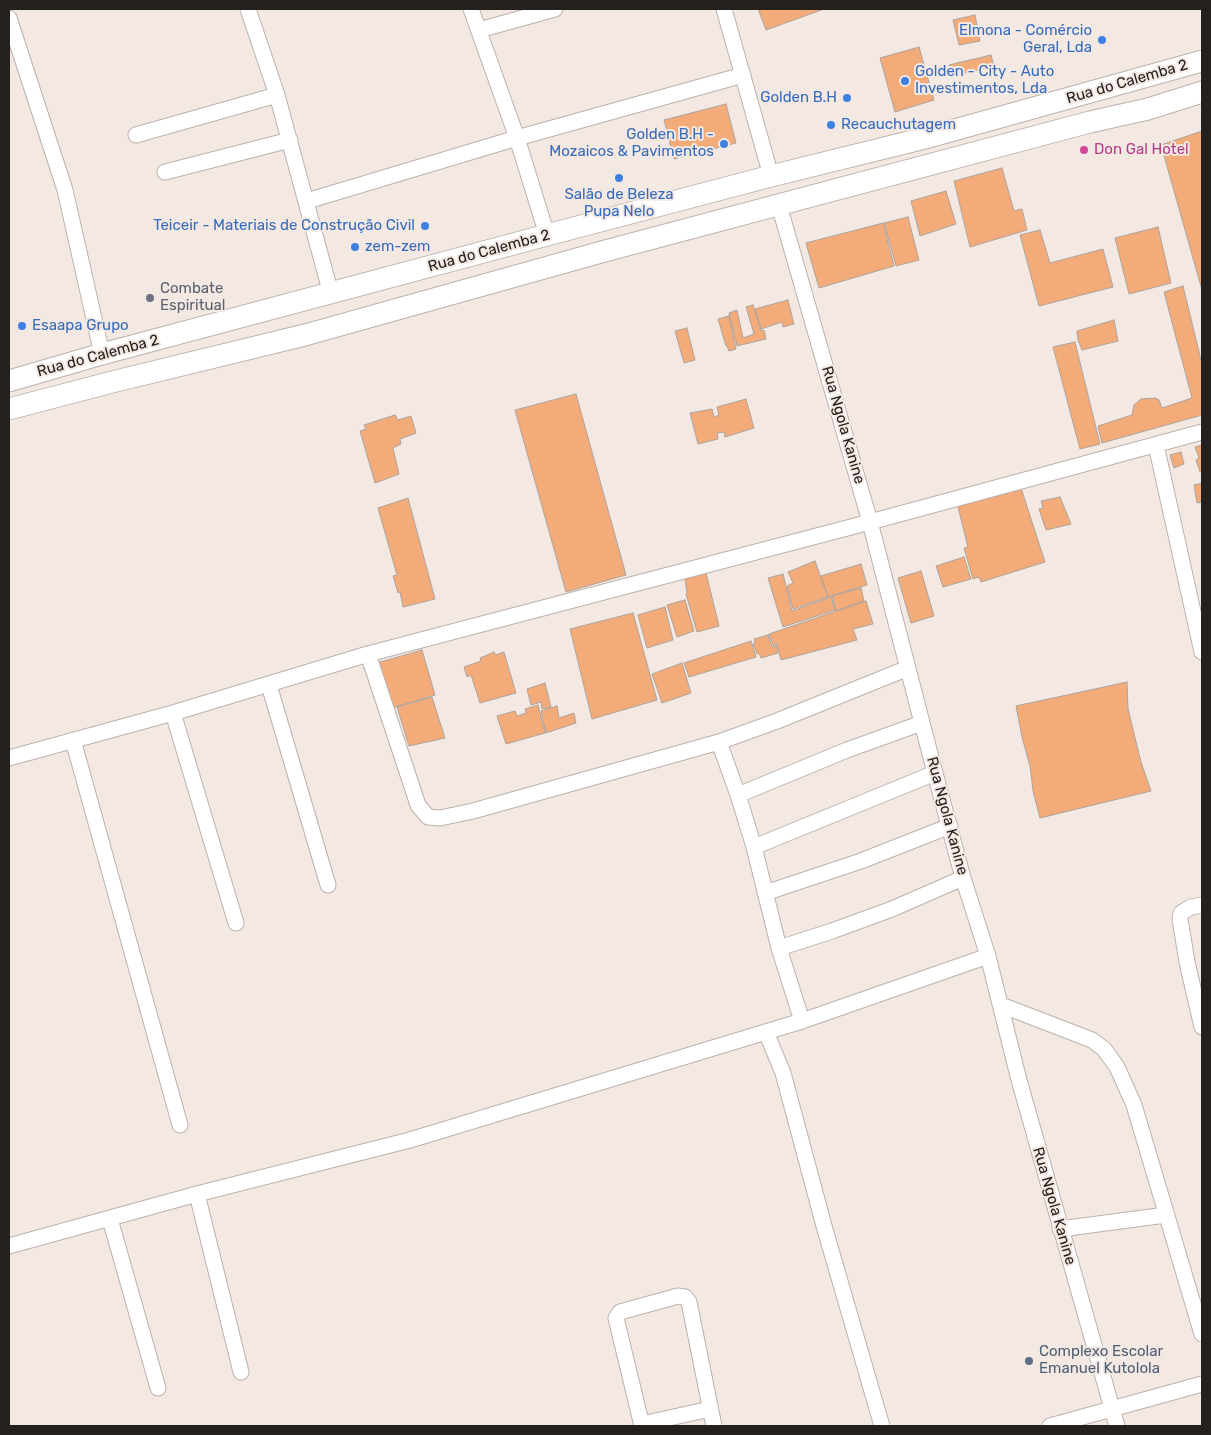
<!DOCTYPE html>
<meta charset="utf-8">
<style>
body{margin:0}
#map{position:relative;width:1211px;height:1435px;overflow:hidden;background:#f3e8e2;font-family:Rubik,sans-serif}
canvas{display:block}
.frame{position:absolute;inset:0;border:10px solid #24201e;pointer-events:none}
</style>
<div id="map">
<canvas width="1211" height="1435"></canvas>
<div class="frame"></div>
</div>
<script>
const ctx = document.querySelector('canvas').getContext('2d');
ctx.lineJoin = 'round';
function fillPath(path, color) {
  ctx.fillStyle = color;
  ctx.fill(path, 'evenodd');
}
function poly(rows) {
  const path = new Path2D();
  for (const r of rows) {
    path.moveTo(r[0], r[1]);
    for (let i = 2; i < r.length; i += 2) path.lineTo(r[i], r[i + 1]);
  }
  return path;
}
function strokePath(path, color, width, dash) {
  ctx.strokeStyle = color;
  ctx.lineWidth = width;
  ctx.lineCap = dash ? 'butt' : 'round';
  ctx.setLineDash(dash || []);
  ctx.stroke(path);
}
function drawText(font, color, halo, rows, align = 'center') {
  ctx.font = font + ' Rubik,sans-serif';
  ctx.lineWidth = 4;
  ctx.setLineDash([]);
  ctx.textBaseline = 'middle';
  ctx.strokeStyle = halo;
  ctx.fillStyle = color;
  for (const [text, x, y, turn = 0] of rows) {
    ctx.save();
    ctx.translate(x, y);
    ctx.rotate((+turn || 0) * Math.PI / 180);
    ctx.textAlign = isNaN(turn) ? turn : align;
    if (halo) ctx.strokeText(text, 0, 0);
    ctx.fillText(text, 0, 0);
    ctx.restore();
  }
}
const building = poly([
 [758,9,824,9,766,30,758,9],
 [975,15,980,41,959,45,953,20,975,15],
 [919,47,934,100,895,112,880,58,919,47],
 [991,55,994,66,952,76,949,65,991,55],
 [726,104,736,143,674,159,664,120,726,104],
 [1202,131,1202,290,1161,145,1202,131],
 [1002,168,1014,211,1022,209,1027,230,970,247,954,181,1002,168],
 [946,191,956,224,920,236,911,201,946,191],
 [908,217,919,260,896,266,884,223,908,217],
 [883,223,894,266,819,288,806,243,883,223],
 [1158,227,1171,283,1129,294,1115,238,1158,227],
 [1040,230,1050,263,1103,249,1113,287,1039,306,1020,235,1040,230],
 [1183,286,1202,364,1202,415,1102,443,1098,426,1132,415,1134,405,1141,399,1155,398,1159,400,1162,408,1192,398,1164,292,1183,286],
 [788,300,794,324,783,327,782,322,761,329,755,309,788,300],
 [753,305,761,331,764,330,766,339,737,346,729,313,737,310,743,338,754,334,746,307,753,305],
 [729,316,736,349,729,351,727,346,726,346,718,319,729,316],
 [1114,320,1118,341,1082,350,1078,340,1077,331,1114,320],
 [687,328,695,360,684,363,675,331,687,328],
 [1075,342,1100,444,1080,449,1053,347,1075,342],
 [576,394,626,575,566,592,515,410,576,394],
 [746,399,754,428,725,437,724,432,717,433,718,439,698,444,690,413,712,409,714,417,719,415,717,407,746,399],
 [395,415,398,420,411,416,416,433,400,439,401,444,393,448,399,474,375,483,360,431,366,429,364,425,395,415],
 [1202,445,1202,471,1200,472,1196,460,1199,458,1195,447,1202,445],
 [1181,452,1184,464,1174,468,1170,455,1181,452],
 [1202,483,1202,502,1197,503,1194,485,1202,483],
 [1021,488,1045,562,981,582,979,577,973,579,964,548,968,547,957,503,1021,488],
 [1060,497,1071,524,1046,530,1039,509,1043,508,1041,501,1060,497],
 [408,498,435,599,403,607,400,592,398,593,393,576,397,575,378,508,408,498],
 [964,557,971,579,943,587,936,566,964,557],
 [815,561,828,597,793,609,787,586,793,583,788,572,815,561],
 [861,564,867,585,828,597,821,576,861,564],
 [921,571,934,616,911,623,898,578,921,571],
 [706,573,719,626,697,632,686,594,687,593,685,579,706,573],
 [783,574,792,611,831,597,835,610,783,627,768,578,783,574],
 [861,588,864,601,836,611,832,596,861,588],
 [685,600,694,631,677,637,667,605,685,600],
 [866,601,873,624,853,629,857,640,781,660,777,645,773,645,769,634,866,601],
 [665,607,673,640,647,648,638,615,665,607],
 [633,613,657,700,592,719,570,629,633,613],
 [768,635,772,647,776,646,778,653,761,658,759,653,757,654,753,644,755,643,754,639,768,635],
 [751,641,756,657,689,677,684,663,751,641],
 [422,650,435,695,392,708,377,663,422,650],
 [494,652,496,655,504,652,516,693,480,703,471,675,467,677,464,667,481,661,480,658,494,652],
 [682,663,691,693,662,703,652,674,682,663],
 [1127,682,1128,709,1141,762,1151,791,1040,818,1033,791,1030,766,1022,737,1016,706,1127,682],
 [545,683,551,707,542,709,541,702,531,705,527,689,545,683],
 [432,697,445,738,409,746,397,707,432,697],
 [538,705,545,733,506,744,497,716,515,711,517,716,526,713,525,709,538,705],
 [557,706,559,718,574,713,576,723,546,733,541,711,557,706]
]);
const street = poly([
 [248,9,277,95,331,294],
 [471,9,517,138,547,235],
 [724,9,771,176],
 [9,18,65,190,102,354],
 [479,30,555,9],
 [136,135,277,95],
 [165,172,290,140],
 [307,201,517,138,743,75],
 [779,205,870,522,935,773,963,878,988,956,1019,1080,1117,1426],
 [1156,445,1202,652],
 [368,654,418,805,428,817,440,818,473,811,719,742,777,721,908,668],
 [269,685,328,885],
 [173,713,236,923],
 [73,740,180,1125],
 [719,742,738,795,754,847,779,948,802,1021],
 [9,758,173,713,368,654,870,522,1202,432],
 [738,795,847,750,922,723],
 [754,847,935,773],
 [765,893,861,861,950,826],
 [1202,905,1191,907,1181,913,1180,919,1187,962,1202,1027],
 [779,948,832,931,892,909,963,878],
 [1001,1005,1092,1040,1104,1049,1117,1067,1134,1105,1202,1334],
 [766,1032,783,1073,824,1226,882,1426],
 [197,1194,241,1372],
 [110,1219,158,1388],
 [1060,1229,1166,1215],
 [9,1246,197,1194,410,1140,802,1021,988,956],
 [642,1424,710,1409],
 [642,1426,616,1318,620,1312,678,1296,685,1297,689,1302,714,1426],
 [1050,1426,1202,1384]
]);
const secondary = poly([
 [9,381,102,354,547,235,771,176,929,137,1202,61],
 [9,409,112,382,305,335,605,251,1090,122,1148,109,1202,92]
]);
const markers = [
 [1102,40,5,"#3f7fe0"],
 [905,81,5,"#3f7fe0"],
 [847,98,5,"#3f7fe0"],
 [831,125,5,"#3f7fe0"],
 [724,144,5,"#3f7fe0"],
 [1084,150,5,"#d1479c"],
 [619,178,5,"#3f7fe0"],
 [425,226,5,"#3f7fe0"],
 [355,247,5,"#3f7fe0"],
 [150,298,5,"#6b7280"],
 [22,326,5,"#3f7fe0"],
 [1029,1361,5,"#5c6f8a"]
];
const shopNames = [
 ["Elmona - Comércio",1092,31],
 ["Geral, Lda",1092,48],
 ["Golden - City - Auto",915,72,"left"],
 ["Investimentos, Lda",915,89,"left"],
 ["Golden B.H",837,98],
 ["Recauchutagem",841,125,"left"],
 ["Golden B.H -",714,135],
 ["Mozaicos & Pavimentos",714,152],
 ["Salão de Beleza",619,195,"center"],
 ["Pupa Nelo",619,212,"center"],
 ["Teiceir - Materiais de Construção Civil",415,226],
 ["zem-zem",365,247,"left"],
 ["Esaapa Grupo",32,326,"left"]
];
const streetNames = [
 ["Rua do Calemba 2",1127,82,-16],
 ["Rua do Calemba 2",489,251,-15],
 ["Rua do Calemba 2",98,356,-15],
 ["Rua Ngola Kanine",843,425,74],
 ["Rua Ngola Kanine",947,816,75],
 ["Rua Ngola Kanine",1054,1206,74]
];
const hotelNames = [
 ["Don Gal Hotel",1094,150]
];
const worshipNames = [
 ["Combate",160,289],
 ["Espiritual",160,306]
];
const serviceNames = [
 ["Complexo Escolar",1039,1352],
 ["Emanuel Kutolola",1039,1369]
];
fillPath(building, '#f2ab79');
strokePath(building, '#ada39c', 1);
strokePath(street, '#bcb1ac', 17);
strokePath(secondary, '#bcb1ac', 23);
strokePath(street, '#fff', 15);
strokePath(secondary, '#fff', 21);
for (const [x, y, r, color] of markers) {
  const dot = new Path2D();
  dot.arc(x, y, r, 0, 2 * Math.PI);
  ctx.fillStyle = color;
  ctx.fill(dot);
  strokePath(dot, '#f3e8e2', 2);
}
drawText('15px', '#366cbe', '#f3e8e2', shopNames, 'right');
drawText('15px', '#24201e', '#f3e8e2', streetNames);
drawText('15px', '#b23c85', '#f3e8e2', hotelNames, 'left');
drawText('15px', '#5b616d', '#f3e8e2', worshipNames, 'left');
drawText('15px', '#4e5e75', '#f3e8e2', serviceNames, 'left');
</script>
